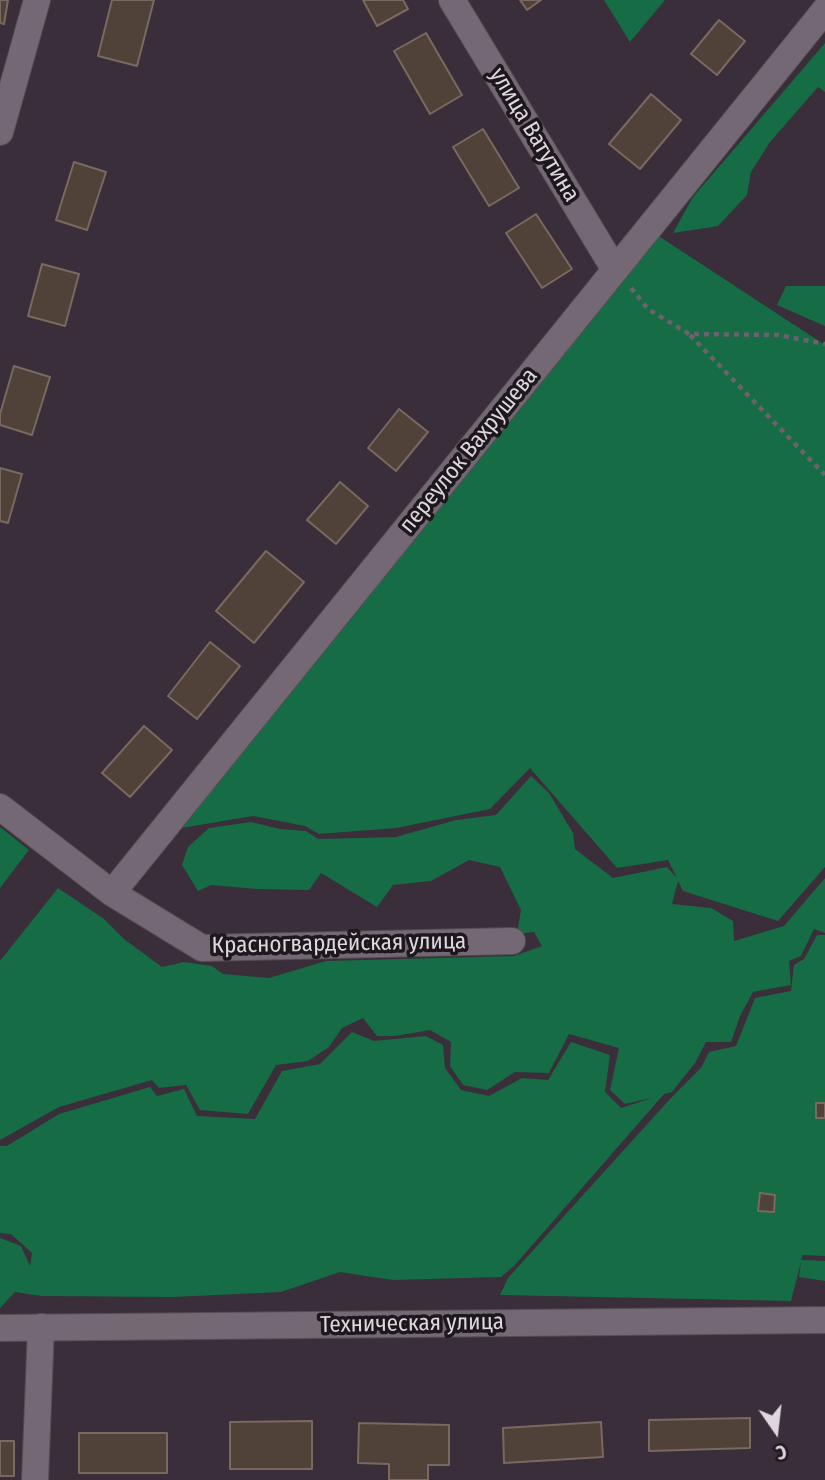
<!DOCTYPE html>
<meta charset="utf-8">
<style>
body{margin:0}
#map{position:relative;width:825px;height:1480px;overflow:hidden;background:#392e39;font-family:"Fira Sans Condensed",sans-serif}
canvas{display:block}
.north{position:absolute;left:741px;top:1396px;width:70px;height:70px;-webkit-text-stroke:5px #1d181d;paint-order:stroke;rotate:166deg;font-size:19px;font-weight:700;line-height:28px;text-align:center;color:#ded7de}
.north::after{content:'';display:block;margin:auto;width:24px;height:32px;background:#ded7de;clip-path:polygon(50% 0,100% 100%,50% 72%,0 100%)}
</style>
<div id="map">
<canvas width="825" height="1480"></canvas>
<div class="north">С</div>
</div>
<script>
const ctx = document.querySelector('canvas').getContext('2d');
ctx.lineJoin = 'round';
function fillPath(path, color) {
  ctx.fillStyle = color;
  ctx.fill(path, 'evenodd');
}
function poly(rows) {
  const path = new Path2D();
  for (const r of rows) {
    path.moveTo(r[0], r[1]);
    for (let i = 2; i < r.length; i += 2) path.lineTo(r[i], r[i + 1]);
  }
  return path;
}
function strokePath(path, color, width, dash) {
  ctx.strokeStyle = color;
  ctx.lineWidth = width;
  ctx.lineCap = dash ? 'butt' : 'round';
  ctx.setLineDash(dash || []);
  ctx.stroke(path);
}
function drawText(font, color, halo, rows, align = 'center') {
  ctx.font = font + ' "Fira Sans Condensed",sans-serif';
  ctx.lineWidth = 7;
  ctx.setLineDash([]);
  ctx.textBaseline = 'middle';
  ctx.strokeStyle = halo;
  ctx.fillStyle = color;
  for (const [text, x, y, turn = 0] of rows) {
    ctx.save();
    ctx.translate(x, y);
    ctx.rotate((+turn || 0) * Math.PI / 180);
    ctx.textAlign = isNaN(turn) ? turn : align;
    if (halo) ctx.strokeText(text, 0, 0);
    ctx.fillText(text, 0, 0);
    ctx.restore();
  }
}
const green = poly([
 [604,0,665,0,630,42],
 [825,43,825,92,818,87,770,142,751,172,747,195,718,226,673,233,693,197],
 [657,235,825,345,825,867,778,921,683,891,678,881,672,904,711,908,733,921,734,941,784,926,825,878,825,933,814,929,801,956,789,961,791,985,753,992,740,1016,731,1042,706,1042,695,1063,672,1092,664,1094,514,1266,501,1277,393,1280,340,1272,281,1292,173,1297,41,1296,15,1292,0,1308,0,1238,21,1246,30,1266,32,1253,11,1234,0,1233,0,1146,7,1146,59,1114,150,1087,157,1096,184,1089,197,1116,255,1119,282,1071,320,1064,352,1032,374,1041,426,1036,443,1045,445,1068,461,1090,489,1096,522,1078,548,1080,571,1042,610,1055,605,1092,621,1108,652,1098,625,1104,610,1090,619,1048,569,1034,549,1073,515,1072,487,1090,463,1085,450,1066,451,1042,430,1030,395,1036,377,1036,363,1018,342,1028,329,1047,308,1061,276,1065,248,1114,200,1110,186,1085,159,1088,152,1080,59,1107,0,1140,0,961,58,888,104,919,124,939,162,967,184,962,212,966,223,974,269,978,326,961,514,956,542,946,534,932,517,934,521,910,500,867,469,860,431,881,393,885,377,907,321,873,309,890,257,889,211,885,198,891,182,865,188,847,209,828,251,822,280,829,306,831,318,839,396,837,456,820,496,815,531,776,549,793,573,833,575,849,613,878,667,867,677,878,668,860,617,868,530,768,490,809,396,828,319,834,305,826,253,816,175,829],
 [786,286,825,286,825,326,777,305],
 [0,827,29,850,0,888],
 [817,935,825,935,825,1256,803,1255,801,1260,825,1261,825,1281,799,1277,801,1262,791,1301,500,1295,508,1278,670,1099,701,1068,709,1052,736,1046,755,998,791,991,794,965,804,959]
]);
const building = poly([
 [0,0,8,0,4,24,0,23,0,0],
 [112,0,154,0,137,66,98,56,112,0],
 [363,0,403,0,408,9,377,26,363,0],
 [520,0,541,0,527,10,520,0],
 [719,20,745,41,717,75,691,54,719,20],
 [426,33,462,95,430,114,394,51,426,33],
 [651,94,681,120,640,169,609,144,651,94],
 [483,129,519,188,489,206,453,147,483,129],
 [74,162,106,172,87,230,56,220,74,162],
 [536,214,572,269,542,288,506,233,536,214],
 [42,264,79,274,65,326,28,316,42,264],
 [14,366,50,377,32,435,0,425,0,414,14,366],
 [399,409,428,432,396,471,368,448,399,409],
 [0,468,22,474,8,523,0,521,0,468],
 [340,482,368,506,336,544,307,520,340,482],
 [266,551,304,582,254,643,216,611,266,551],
 [210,642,240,666,197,719,168,696,210,642],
 [144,726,172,750,130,797,102,773,144,726],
 [816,1103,825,1103,825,1118,816,1118,816,1103],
 [760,1193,775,1195,774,1212,758,1211,760,1193],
 [750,1418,750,1448,649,1451,649,1420,750,1418],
 [312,1421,312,1469,230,1469,230,1422,312,1421],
 [601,1422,603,1457,504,1463,503,1428,601,1422],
 [359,1423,449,1425,449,1465,428,1465,428,1480,389,1480,389,1464,358,1463,359,1423],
 [79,1433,167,1433,167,1473,79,1473,79,1433],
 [0,1441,14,1441,14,1476,0,1476,0,1441]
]);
const path = poly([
 [631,288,648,309,689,334,778,335,825,344],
 [690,335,825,475]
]);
const street = poly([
 [452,0,615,270],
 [0,132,37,0],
 [0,807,112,893,202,948,512,941],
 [112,893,825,10],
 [0,1328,825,1320],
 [35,1480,41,1327]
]);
const streetNames = [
 ["улица Ватутина",534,135,59],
 ["переулок Вахрушева",469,451,-51],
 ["Красногвардейская улица",339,944,-1],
 ["Техническая улица",412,1324,-1]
];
fillPath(green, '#166c45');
fillPath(building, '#504139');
strokePath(building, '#7a6961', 2);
strokePath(street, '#554c55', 28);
strokePath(path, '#6b626b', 4.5, [5, 5]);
strokePath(street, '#746875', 26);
drawText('23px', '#ded7de', '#1d181d', streetNames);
</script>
